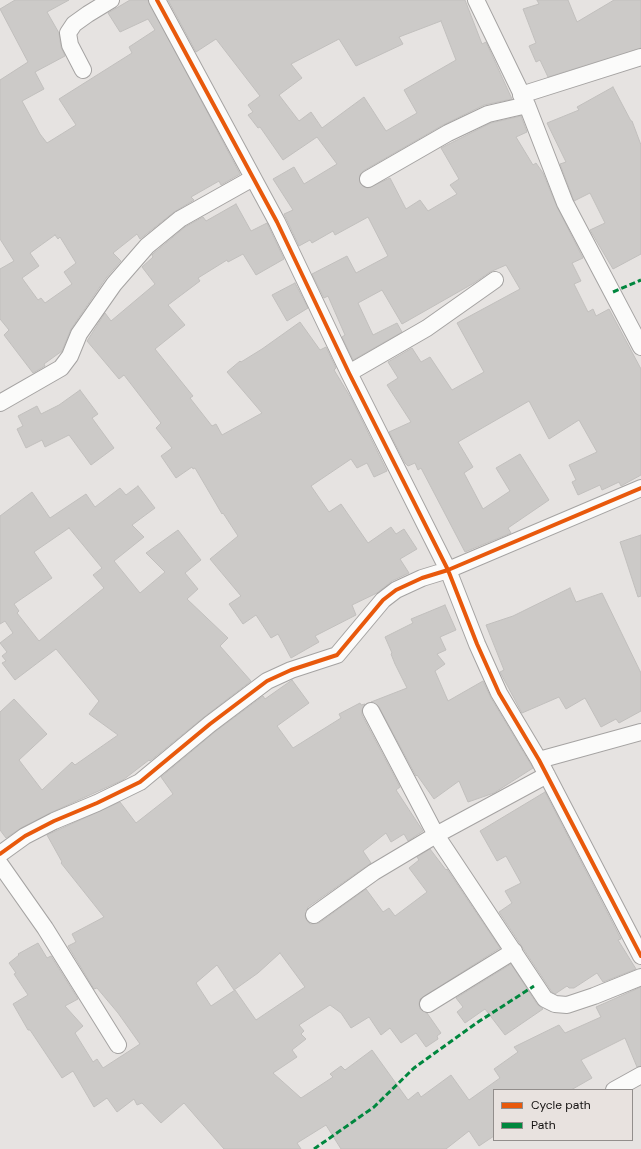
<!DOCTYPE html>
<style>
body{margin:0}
#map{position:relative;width:641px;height:1149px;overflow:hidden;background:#e6e3e1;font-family:"DM Sans",sans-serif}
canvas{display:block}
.legend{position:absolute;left:493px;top:1089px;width:140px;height:52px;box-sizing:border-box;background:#e8e2df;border:1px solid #928e8c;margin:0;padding:5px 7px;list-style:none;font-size:12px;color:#12100f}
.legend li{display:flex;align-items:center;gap:8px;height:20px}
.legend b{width:20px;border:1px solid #928e8c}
</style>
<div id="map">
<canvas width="641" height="1149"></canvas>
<ul class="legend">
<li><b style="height:5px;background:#e8590c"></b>Cycle path</li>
<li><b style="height:5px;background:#00873e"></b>Path</li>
</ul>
</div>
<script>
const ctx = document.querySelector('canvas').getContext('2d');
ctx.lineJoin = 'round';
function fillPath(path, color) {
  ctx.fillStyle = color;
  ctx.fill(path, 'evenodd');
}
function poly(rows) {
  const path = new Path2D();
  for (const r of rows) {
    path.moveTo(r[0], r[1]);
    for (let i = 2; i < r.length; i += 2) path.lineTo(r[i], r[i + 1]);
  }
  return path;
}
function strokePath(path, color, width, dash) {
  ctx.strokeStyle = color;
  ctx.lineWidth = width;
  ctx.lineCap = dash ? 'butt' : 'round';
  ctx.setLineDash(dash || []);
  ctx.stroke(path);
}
const building = poly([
 [15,0,69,0,47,12,59,33,61,47,65,56,35,72,44,89,22,101,40,134,47,143,76,125,59,99,132,53,129,47,155,30,148,19,120,32,108,13,130,0,148,0,240,174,221,185,219,181,191,197,194,200,174,212,140,239,137,234,113,253,121,261,106,278,71,329,62,351,44,364,45,366,33,373,4,335,9,330,0,319,0,269,14,261,0,239,0,80,28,62,0,9,15,0],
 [55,235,58,239,60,237,76,263,64,272,72,284,45,303,41,298,38,300,22,278,39,266,30,253,55,235],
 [168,0,465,0,482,44,486,42,512,99,484,105,443,125,363,171,360,175,360,183,364,187,368,188,390,178,406,209,420,200,428,211,457,194,450,185,459,179,441,148,491,123,521,116,527,132,516,137,533,165,536,163,543,173,557,207,583,258,572,263,581,281,574,284,588,312,593,309,596,316,609,309,641,369,641,475,621,486,619,482,602,490,600,485,578,495,572,482,576,480,569,465,597,452,579,420,549,439,529,401,458,442,473,467,464,473,483,509,510,491,496,468,520,454,549,500,508,528,511,533,465,552,421,468,418,470,415,463,408,466,405,463,389,432,411,422,387,385,398,378,388,362,412,348,421,362,430,357,452,390,484,372,457,323,520,289,506,265,490,272,474,283,402,324,382,290,358,303,373,335,397,323,402,332,353,360,342,337,345,335,328,296,324,298,312,274,347,256,356,273,388,256,368,217,335,235,333,231,312,243,310,240,299,246,284,214,293,210,273,179,294,167,304,184,337,164,317,137,283,160,260,127,258,128,248,115,253,112,248,105,260,96,216,39,196,52,168,0],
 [441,21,456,60,404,90,417,113,386,131,364,97,322,128,311,112,299,121,279,95,302,78,291,64,339,39,356,66,403,44,399,37,441,21],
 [537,0,568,0,577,22,614,0,641,0,641,48,548,77,540,60,536,62,529,46,536,43,523,9,539,4,537,0],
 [613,87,631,121,632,121,641,145,641,254,613,269,590,230,605,223,590,193,574,201,560,164,566,162,547,123,579,110,577,107,613,87],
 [236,204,251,231,267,223,284,259,256,275,243,254,228,262,227,260,198,278,200,281,168,305,185,325,155,349,193,396,190,398,212,426,216,424,222,435,262,413,227,372,240,361,241,362,262,349,300,322,320,350,326,347,336,368,334,370,351,398,387,471,374,477,367,463,357,468,351,459,311,486,329,512,341,504,368,543,391,527,396,534,404,529,417,549,400,559,409,573,392,581,377,593,352,605,356,615,315,636,319,642,291,658,278,634,271,638,256,615,243,624,229,604,241,596,210,559,238,536,223,513,222,514,195,468,193,469,192,467,176,478,161,456,172,448,156,428,161,423,124,375,119,379,87,341,105,313,111,321,155,284,142,267,153,257,152,255,154,253,185,227,203,217,206,221,236,204],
 [295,283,308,308,287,321,272,295,295,283],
 [80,390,98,414,92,418,114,448,91,465,69,435,45,447,42,440,26,448,17,429,23,426,18,416,37,406,41,414,59,405,80,390],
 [138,486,155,508,132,525,144,537,114,561,140,593,165,572,146,553,178,530,201,560,185,573,198,589,187,599,228,638,220,646,251,681,204,717,150,761,149,760,123,780,50,813,21,828,6,838,0,830,0,712,14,699,47,734,19,760,42,790,72,762,75,765,118,735,89,714,99,701,56,649,15,680,2,663,6,661,2,656,7,652,0,643,13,633,5,621,0,624,0,516,32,492,50,518,86,494,95,507,120,488,126,495,138,486],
 [69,528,102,568,93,575,104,588,39,641,17,613,19,611,14,604,52,578,34,552,69,528],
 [641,535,641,596,638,597,620,542,641,535],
 [570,588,576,602,602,593,641,673,641,711,619,723,616,719,601,727,585,698,566,709,559,697,522,713,500,672,504,670,486,625,513,616,570,588],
 [445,605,456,630,440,637,446,650,437,654,445,664,435,671,448,701,483,681,491,698,533,768,494,793,468,802,459,781,434,799,417,775,416,776,379,707,371,702,407,688,395,664,391,654,392,653,385,637,413,623,411,619,445,605],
 [292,680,309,703,277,726,293,748,341,718,339,714,360,703,361,705,365,704,362,710,362,715,400,787,396,790,423,831,408,841,404,834,391,842,386,833,363,851,371,863,308,907,305,916,307,921,310,924,319,923,366,889,383,912,389,908,395,916,427,892,409,868,419,860,417,857,430,849,446,870,447,869,500,948,420,999,419,1004,420,1009,427,1013,441,1033,437,1036,438,1039,426,1047,416,1033,401,1043,390,1028,381,1035,369,1017,351,1028,341,1013,330,1005,299,1025,304,1031,301,1034,306,1039,292,1050,297,1057,273,1073,301,1098,333,1077,330,1074,341,1066,345,1070,372,1050,408,1100,418,1092,421,1097,451,1075,469,1100,500,1078,494,1069,518,1052,514,1047,559,1025,565,1033,601,1017,596,1007,641,987,641,1066,637,1067,625,1038,581,1060,592,1078,571,1090,494,1090,494,1136,479,1146,469,1131,446,1149,341,1149,326,1125,297,1143,301,1149,224,1149,184,1103,161,1123,142,1103,137,1105,134,1099,117,1112,107,1098,94,1107,73,1071,62,1078,30,1030,28,1030,13,1004,28,995,14,974,16,973,9,963,19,955,18,954,38,943,47,958,51,956,78,999,65,1006,83,1026,75,1033,93,1062,97,1059,103,1068,140,1044,118,1013,97,988,94,989,68,946,76,942,72,934,104,917,61,863,62,862,47,835,120,802,136,823,173,794,161,777,216,731,263,696,265,699,292,680],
 [280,953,305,987,256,1020,235,990,211,1006,196,983,217,965,234,990,258,973,280,953],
 [545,792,621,939,618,940,636,969,603,982,597,973,574,988,569,988,567,986,555,994,552,992,499,912,512,903,505,891,521,883,506,856,497,861,480,831,545,792],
 [511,964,537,1004,543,1009,505,1035,485,1009,465,1023,457,1012,463,1007,456,998,511,964]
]);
const street = poly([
 [157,0,277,222,349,373,448,570,477,644,499,693,539,760,641,956],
 [476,0,527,105,565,203,641,347],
 [83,70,70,45,68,33,74,24,88,14,111,0],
 [521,95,641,57],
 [368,179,448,133,488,114,527,105],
 [349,373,427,328,495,280],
 [0,403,61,368,70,356,79,334,114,284,147,246,180,219,253,178],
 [371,711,436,835,545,999,555,1004,567,1005,594,996,641,977],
 [539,760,641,732],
 [0,854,25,836,54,821,97,803,140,782,210,724,267,681,291,670,337,655,383,600,396,590,422,578,448,570,641,488],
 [0,864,45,928,118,1045],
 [314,915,374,872,436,835,547,775],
 [428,1004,514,951],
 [614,1090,641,1075]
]);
const quiet = poly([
 [613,292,641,280],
 [314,1149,374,1107,414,1068,478,1022,534,986]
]);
const cycleway = poly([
 [157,0,277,222,349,373,448,570,477,644,499,693,539,760,641,956],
 [0,854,25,836,54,821,97,803,140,782,210,724,267,681,291,670,337,655,383,600,396,590,422,578,448,570,641,488]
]);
fillPath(building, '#cccac8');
strokePath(building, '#c1bfbd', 1);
strokePath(street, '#a5a3a2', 18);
strokePath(street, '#fbfbfa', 16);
strokePath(quiet, '#00873e', 3, [6, 3]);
strokePath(cycleway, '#e8590c', 4);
</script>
